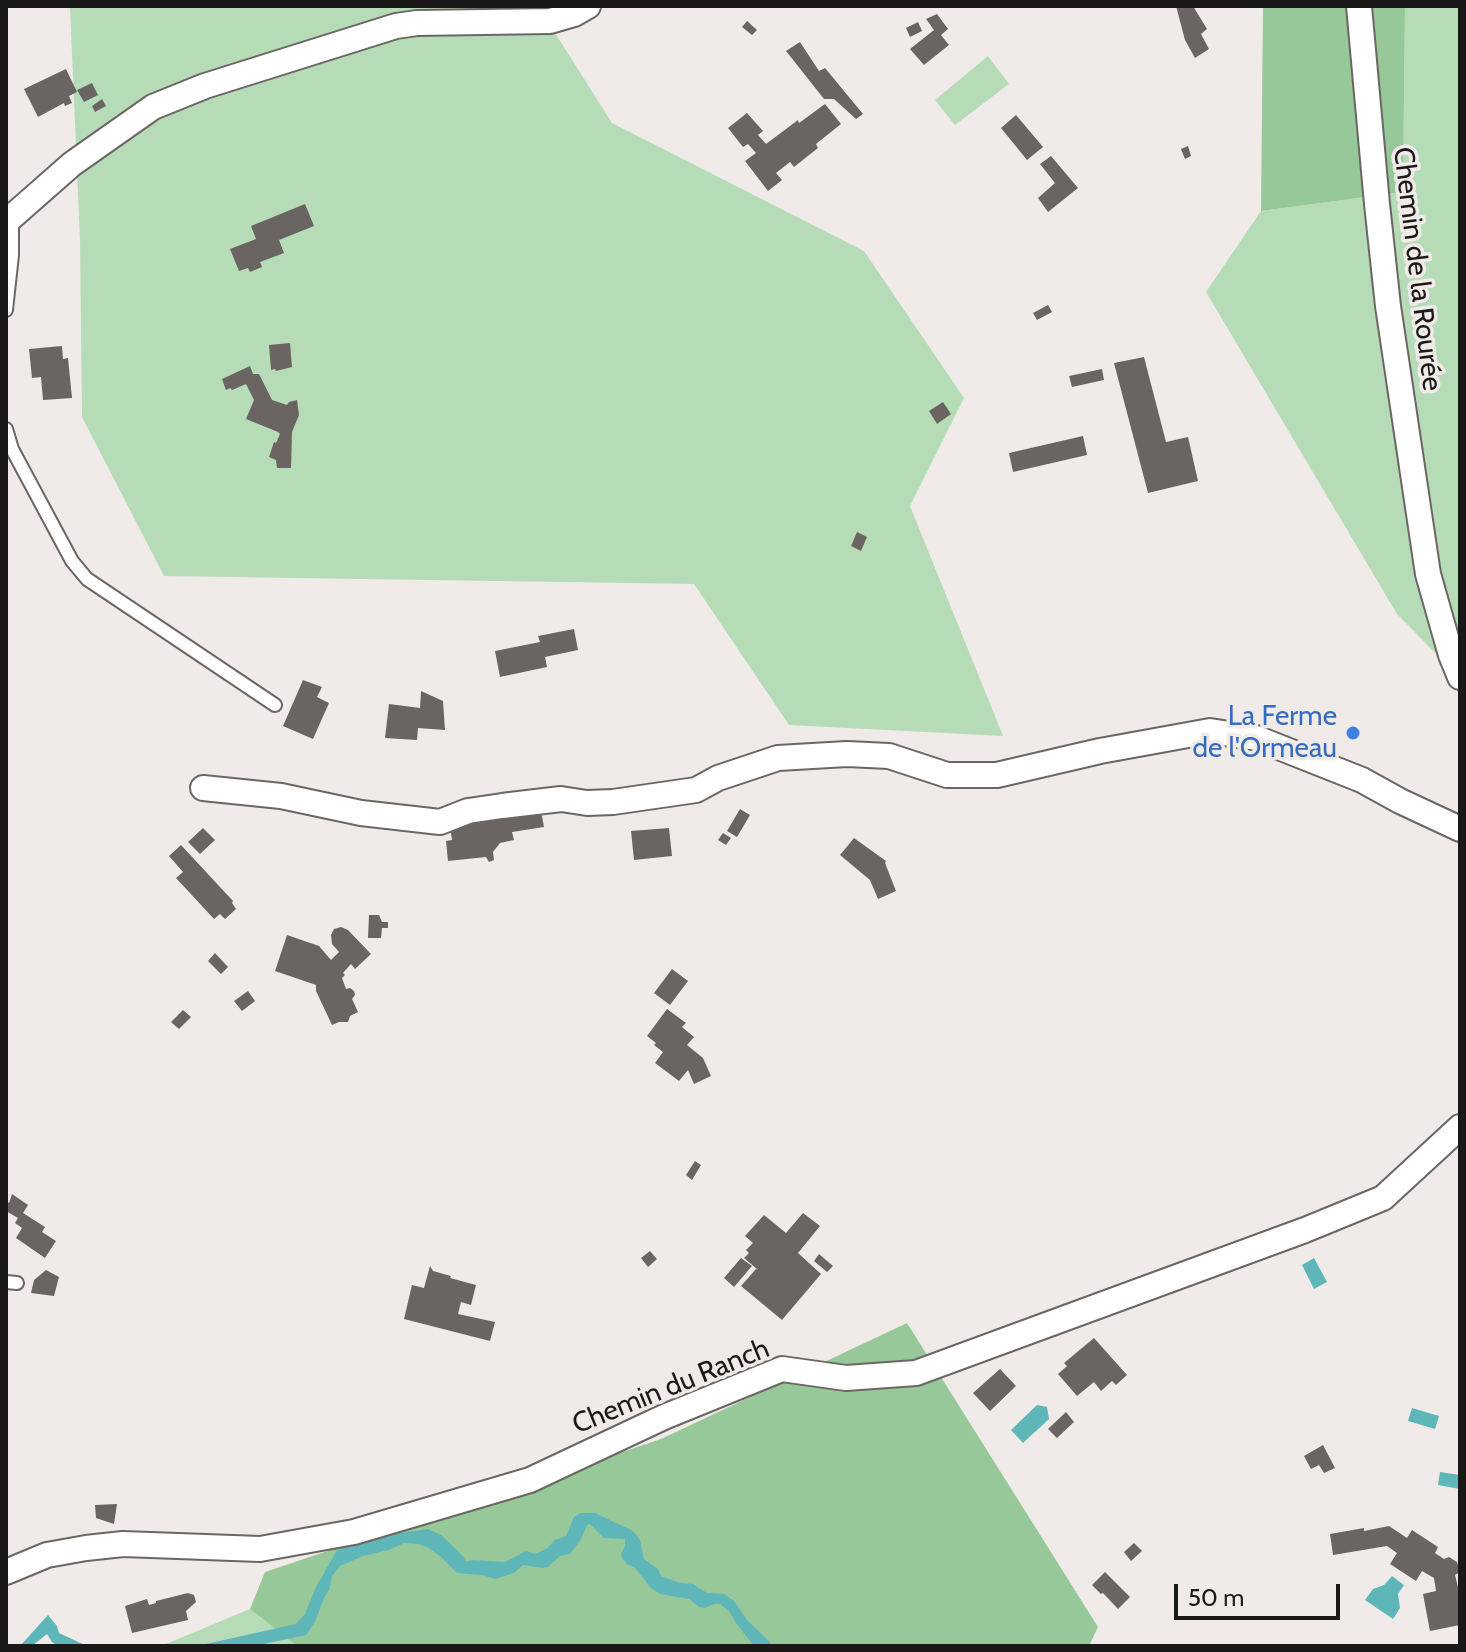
<!DOCTYPE html>
<meta charset="utf-8">
<style>
body{margin:0}
#map{position:relative;width:1466px;height:1652px;overflow:hidden;background:#f0ebe8;font-family:Cabin,sans-serif}
canvas{display:block}
.frame{position:absolute;inset:0;border:8px solid #1b1918;pointer-events:none}
.scale{position:absolute;left:1174px;top:1584px;width:166px;height:36px;box-sizing:border-box;border:4px solid #1b1918;border-top:0;padding-left:10px;font-size:24px;line-height:28px;white-space:nowrap;color:#1b1918;-webkit-text-stroke:6px #f0ebe8;paint-order:stroke}
</style>
<div id="map">
<canvas width="1466" height="1652"></canvas>
<div class="frame"></div>
<div class="scale">50 m</div>
</div>
<script>
const ctx = document.querySelector('canvas').getContext('2d');
ctx.lineJoin = 'round';
function fillPath(path, color) {
  ctx.fillStyle = color;
  ctx.fill(path, 'evenodd');
}
function poly(rows) {
  const path = new Path2D();
  for (const r of rows) {
    path.moveTo(r[0], r[1]);
    for (let i = 2; i < r.length; i += 2) path.lineTo(r[i], r[i + 1]);
  }
  return path;
}
function strokePath(path, color, width, dash) {
  ctx.strokeStyle = color;
  ctx.lineWidth = width;
  ctx.lineCap = dash ? 'butt' : 'round';
  ctx.setLineDash(dash || []);
  ctx.stroke(path);
}
function drawText(font, color, halo, rows, align = 'center') {
  ctx.font = font + ' Cabin,sans-serif';
  ctx.lineWidth = 7;
  ctx.setLineDash([]);
  ctx.textBaseline = 'middle';
  ctx.strokeStyle = halo;
  ctx.fillStyle = color;
  for (const [text, x, y, turn = 0] of rows) {
    ctx.save();
    ctx.translate(x, y);
    ctx.rotate((+turn || 0) * Math.PI / 180);
    ctx.textAlign = isNaN(turn) ? turn : align;
    if (halo) ctx.strokeText(text, 0, 0);
    ctx.fillText(text, 0, 0);
    ctx.restore();
  }
}
const green = poly([
 [70,6,538,6,612,123,864,251,964,398,910,506,1003,736,789,725,694,584,164,576,82,417,80,240],
 [1405,6,1460,6,1460,678,1397,614,1206,292,1261,211,1403,192],
 [988,56,1009,84,955,125,935,100],
 [250,1609,297,1646,161,1646]
]);
const forest = poly([
 [1263,6,1405,6,1403,192,1261,211],
 [907,1323,1098,1627,1089,1646,297,1646,250,1609,265,1572,661,1439]
]);
const water = poly([
 [1314,1258,1327,1282,1314,1289,1302,1265],
 [1037,1405,1047,1407,1049,1419,1023,1443,1011,1430],
 [1412,1408,1439,1416,1435,1429,1408,1421],
 [1440,1472,1460,1475,1460,1489,1438,1485],
 [581,1513,595,1513,633,1531,640,1540,644,1559,658,1569,661,1576,680,1583,693,1584,707,1593,724,1594,734,1601,747,1620,770,1642,772,1646,754,1646,736,1623,729,1611,720,1604,714,1604,705,1608,699,1607,689,1599,660,1594,650,1587,635,1568,627,1564,622,1558,621,1554,625,1546,625,1539,604,1538,590,1524,587,1525,581,1539,570,1554,560,1556,548,1567,543,1568,523,1565,514,1573,495,1579,482,1575,457,1573,440,1556,427,1547,418,1544,404,1543,389,1550,363,1556,340,1566,332,1576,329,1590,324,1598,315,1622,306,1635,254,1646,197,1646,296,1624,305,1614,316,1587,337,1550,393,1534,428,1529,441,1535,463,1556,466,1562,473,1560,505,1562,526,1551,535,1554,546,1549,555,1540,566,1536,574,1517],
 [1392,1576,1404,1585,1398,1594,1400,1608,1393,1619,1365,1600,1373,1589,1384,1585],
 [48,1615,57,1626,59,1633,87,1646,58,1646,52,1642,47,1634,32,1646,20,1646]
]);
const building = poly([
 [1176,6,1193,6,1207,29,1201,34,1209,49,1195,58,1185,40],
 [937,14,948,29,941,35,949,45,924,65,910,49,934,30,926,19],
 [747,21,757,30,752,35,742,27],
 [918,22,922,31,910,37,906,28],
 [800,42,819,71,825,68,863,114,856,119,834,99,824,99,786,51],
 [66,69,77,92,69,96,72,103,65,106,64,103,38,117,24,89],
 [92,83,98,95,84,102,77,90],
 [102,99,106,106,95,112,92,106],
 [825,104,841,124,816,144,818,148,794,167,790,162,776,173,782,180,768,191,745,161,756,153,748,144,743,147,728,128,747,113,763,131,758,135,766,144,798,120,799,123],
 [1016,115,1043,147,1027,160,1001,128],
 [1188,146,1191,156,1185,159,1181,149],
 [1051,156,1078,188,1048,212,1038,198,1055,183,1040,164],
 [305,204,314,226,279,240,284,253,260,262,262,267,250,272,248,268,239,271,230,249,256,239,251,226],
 [1048,305,1052,312,1037,320,1033,313],
 [290,343,292,367,276,371,275,369,271,370,269,345],
 [62,346,63,359,68,358,72,398,43,400,41,377,32,378,29,349],
 [1144,357,1166,442,1188,437,1198,481,1148,493,1114,363],
 [250,366,253,374,259,374,272,400,287,405,289,402,297,400,299,415,292,432,291,468,277,468,276,460,269,457,274,442,276,443,280,434,278,432,246,419,254,400,246,384,232,390,230,388,226,390,222,379],
 [1102,369,1104,380,1072,387,1069,376],
 [943,402,951,414,937,424,929,411],
 [1083,436,1087,455,1013,472,1009,453],
 [857,532,867,537,861,551,851,546],
 [574,629,578,650,545,657,547,667,500,677,495,651,540,642,538,636],
 [303,680,322,687,317,697,329,703,313,739,283,726],
 [421,691,443,701,445,730,418,728,417,740,385,738,389,704,420,708],
 [540,806,544,827,512,832,514,840,500,843,493,852,494,860,489,862,486,857,448,861,446,841,452,840,450,826],
 [740,809,750,815,737,837,727,831],
 [203,828,215,840,200,854,188,842],
 [669,828,672,856,634,860,631,831],
 [723,833,731,838,726,845,718,840],
 [854,838,886,861,885,863,896,891,878,899,870,880,840,855],
 [181,845,233,901,232,903,236,909,225,919,220,914,214,919,176,878,183,872,169,856],
 [369,915,379,915,382,922,388,922,388,928,382,928,381,938,368,938],
 [341,927,348,930,371,954,355,969,351,964,343,973,345,975,342,978,346,989,350,988,354,991,355,995,352,999,358,1012,350,1016,348,1022,339,1022,332,1025,316,991,316,985,275,971,287,935,319,946,331,960,339,952,332,944,331,935,334,929],
 [215,953,228,967,221,974,208,961],
 [672,969,688,981,670,1005,654,993],
 [248,991,255,1001,242,1011,234,1001],
 [667,1009,686,1023,682,1027,694,1037,687,1045,703,1058,711,1076,694,1084,688,1070,679,1081,655,1063,663,1052,654,1045,656,1043,647,1036],
 [183,1010,191,1017,179,1029,171,1022],
 [695,1161,701,1165,692,1180,686,1175],
 [12,1194,28,1205,23,1213,45,1227,42,1232,56,1241,45,1258,16,1238,22,1228,15,1223,18,1218,6,1211,6,1201,9,1203],
 [803,1213,820,1226,798,1253,821,1274,782,1320,741,1286,756,1269,758,1270,744,1258,749,1253,746,1250,753,1243,745,1236,764,1215,786,1233],
 [650,1251,657,1259,648,1267,641,1258],
 [819,1254,833,1266,827,1272,814,1261],
 [741,1258,752,1266,734,1287,724,1278],
 [430,1266,433,1271,451,1276,450,1278,476,1285,471,1305,461,1302,458,1314,495,1322,490,1341,404,1319,412,1285,424,1288],
 [46,1270,59,1277,54,1296,31,1293,34,1280],
 [1094,1338,1127,1375,1116,1385,1112,1381,1101,1391,1094,1382,1077,1396,1058,1374,1067,1366,1064,1363],
 [1000,1369,1016,1386,990,1411,973,1393],
 [1066,1412,1074,1422,1057,1438,1048,1429],
 [1323,1445,1335,1468,1324,1473,1319,1465,1311,1469,1304,1456],
 [117,1504,114,1524,96,1518,95,1505],
 [1389,1526,1407,1538,1412,1530,1438,1547,1435,1553,1444,1559,1449,1557,1457,1562,1460,1572,1455,1575,1458,1587,1460,1587,1460,1625,1430,1631,1423,1594,1436,1591,1434,1578,1422,1571,1416,1581,1390,1564,1397,1553,1387,1546,1333,1555,1330,1534,1364,1528,1364,1531],
 [1134,1543,1142,1551,1131,1561,1124,1552],
 [1105,1572,1130,1597,1118,1609,1103,1593,1101,1594,1092,1585],
 [188,1593,194,1595,196,1602,186,1611,188,1620,132,1633,125,1606,147,1599,149,1605,156,1603,156,1601]
]);
const lane = poly([
 [6,310,12,255,12,218],
 [6,429,12,449,72,561,87,579,275,705],
 [6,1282,17,1283]
]);
const street = poly([
 [1359,6,1377,204,1388,306,1428,574,1451,655,1460,677],
 [6,222,72,164,153,107,205,86,396,26,417,23,550,21,574,14,588,6],
 [203,788,281,796,361,813,440,822,468,811,502,806,561,799,587,803,613,802,696,790,718,778,778,758,847,754,889,756,947,775,997,775,1100,751,1210,731,1256,738,1362,780,1400,801,1460,829],
 [6,1572,47,1555,86,1548,123,1544,260,1549,354,1532,530,1480,664,1417,782,1369,846,1378,916,1373,1305,1230,1383,1198,1460,1127]
]);
const markers = [
 [1353,733,8,"#3f7fe0"]
];
const streetNames = [
 ["Chemin de la Rourée",1417,269,83],
 ["Chemin du Ranch",671,1387,-22]
];
const shopNames = [
 ["La Ferme",1337,717],
 ["de l'Ormeau",1337,749]
];
fillPath(green, '#b6dcb7');
fillPath(forest, '#97c899');
fillPath(water, '#5eb6b9');
fillPath(building, '#6a6562');
strokePath(lane, '#6b6663', 16);
strokePath(street, '#6b6663', 28);
strokePath(lane, '#fff', 12);
strokePath(street, '#fff', 24);
for (const [x, y, r, color] of markers) {
  const dot = new Path2D();
  dot.arc(x, y, r, 0, 2 * Math.PI);
  ctx.fillStyle = color;
  ctx.fill(dot);
  strokePath(dot, '#f0ebe8', 3);
}
drawText('28px', '#1b1918', '#f0ebe8', streetNames);
drawText('28px', '#366cbe', '#f0ebe8', shopNames, 'right');
</script>
